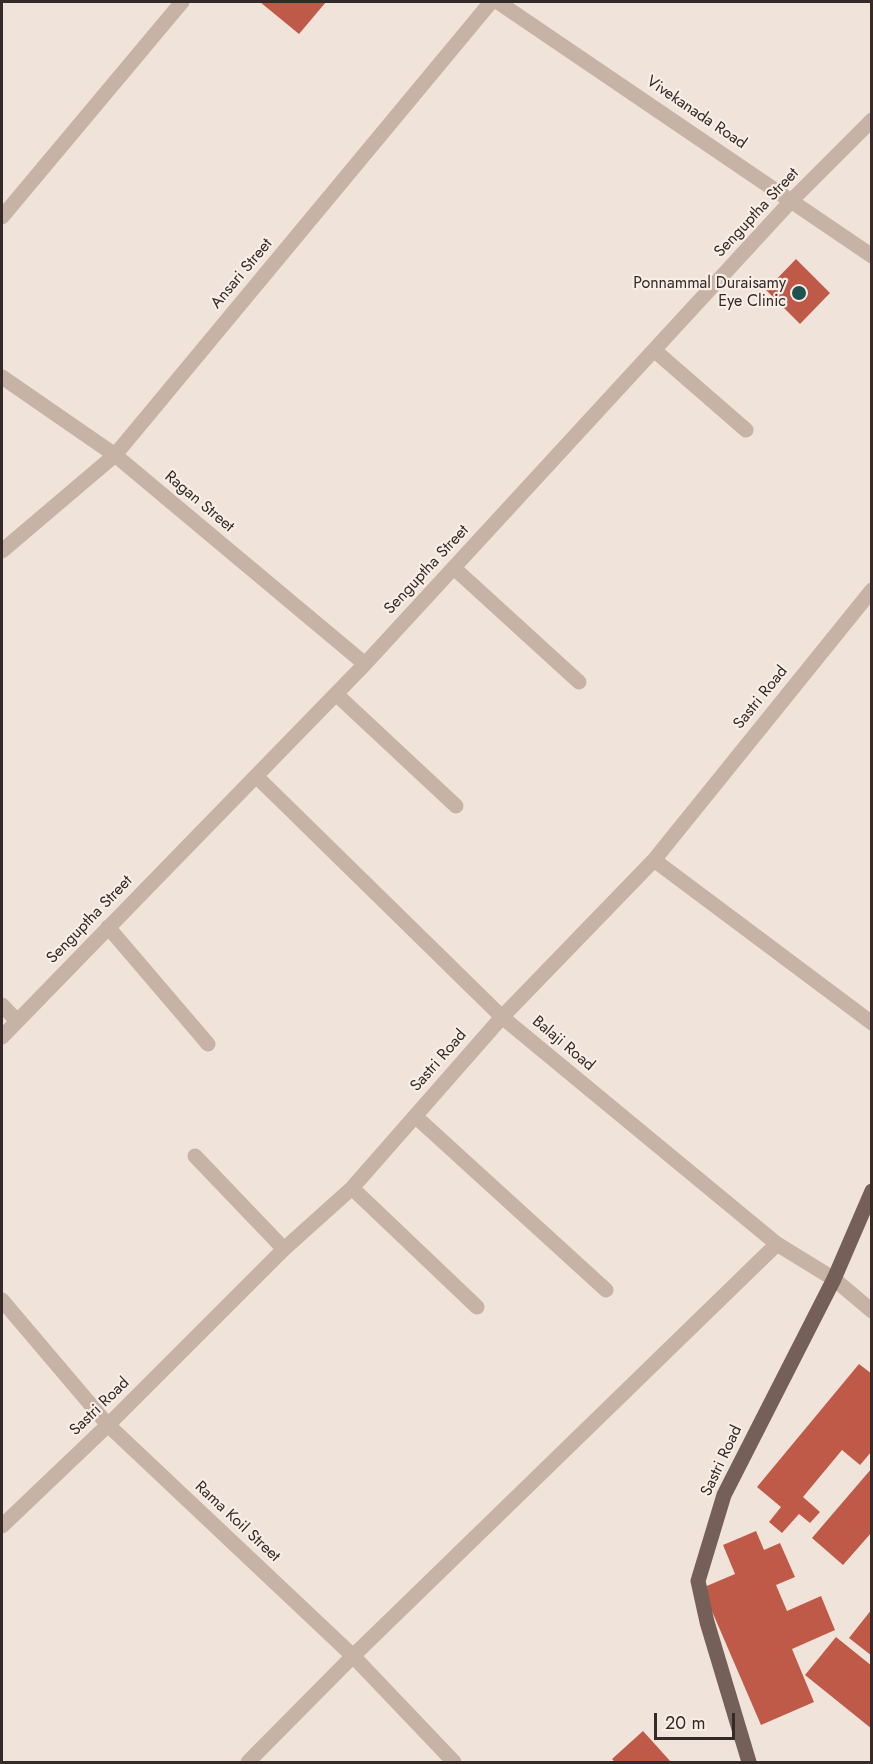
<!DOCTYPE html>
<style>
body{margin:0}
#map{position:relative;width:873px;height:1764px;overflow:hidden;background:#f0e3da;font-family:Jost,sans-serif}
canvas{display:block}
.frame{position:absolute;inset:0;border:3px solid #342a27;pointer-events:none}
.scale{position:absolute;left:654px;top:1713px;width:81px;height:27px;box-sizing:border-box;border:3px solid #342a27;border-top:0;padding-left:8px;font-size:18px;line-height:21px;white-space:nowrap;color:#342a27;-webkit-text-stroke:4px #f8eee6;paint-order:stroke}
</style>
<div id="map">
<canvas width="873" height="1764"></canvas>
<div class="frame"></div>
<div class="scale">20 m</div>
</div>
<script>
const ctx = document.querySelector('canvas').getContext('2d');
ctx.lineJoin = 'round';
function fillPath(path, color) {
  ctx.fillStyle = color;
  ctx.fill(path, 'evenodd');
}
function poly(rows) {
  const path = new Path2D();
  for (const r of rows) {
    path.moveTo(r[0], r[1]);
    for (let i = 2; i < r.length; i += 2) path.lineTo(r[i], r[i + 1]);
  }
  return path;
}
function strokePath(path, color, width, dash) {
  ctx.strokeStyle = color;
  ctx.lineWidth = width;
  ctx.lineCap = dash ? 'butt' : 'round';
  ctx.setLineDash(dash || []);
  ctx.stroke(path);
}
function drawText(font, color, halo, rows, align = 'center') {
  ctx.font = font + ' Jost,sans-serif';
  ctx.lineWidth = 4.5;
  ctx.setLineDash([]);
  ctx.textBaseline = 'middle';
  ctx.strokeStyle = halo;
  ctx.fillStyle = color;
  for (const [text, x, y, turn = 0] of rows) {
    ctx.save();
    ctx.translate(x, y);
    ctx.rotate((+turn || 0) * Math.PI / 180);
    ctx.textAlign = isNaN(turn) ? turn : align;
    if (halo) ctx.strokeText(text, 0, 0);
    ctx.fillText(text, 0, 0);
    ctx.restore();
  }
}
const building = poly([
 [260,2,326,2,299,34],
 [796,259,830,293,800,324,766,290],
 [859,1364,872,1374,872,1451,860,1465,842,1450,803,1497,820,1512,810,1523,799,1514,782,1533,769,1522,781,1507,757,1487],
 [872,1468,872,1532,843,1565,812,1538],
 [756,1531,764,1550,780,1543,795,1577,776,1585,787,1611,821,1596,835,1630,792,1649,814,1702,761,1725,702,1588,735,1574,723,1545],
 [872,1609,872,1656,849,1638],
 [836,1637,872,1666,872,1729,805,1675],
 [643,1731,671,1762,615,1762,612,1759]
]);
const minor = poly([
 [498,2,872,256],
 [2,217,182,2],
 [654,350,746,430],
 [2,377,115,455,365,664],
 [2,551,115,455,491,2],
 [454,568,579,682],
 [336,694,456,806],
 [256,776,502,1017,777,1244,834,1279,872,1311],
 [654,860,872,1023],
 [108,927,208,1044],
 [2,1005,17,1021],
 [2,1037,365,664,792,200,872,120],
 [415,1116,606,1290],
 [195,1156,284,1249],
 [352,1188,477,1307],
 [2,1300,108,1425,353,1656,454,1762],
 [2,1526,108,1425,284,1249,352,1188,502,1017,654,860,872,590],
 [248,1762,353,1656,777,1244]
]);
const major = poly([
 [749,1762,707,1622,698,1581,724,1495,834,1279,872,1191]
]);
const markers = [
 [799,293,8,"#1f5352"]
];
const streetNames = [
 ["Vivekanada Road",696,113,34],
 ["Senguptha Street",757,213,-47],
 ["Ansari Street",242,274,-50],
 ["Ragan Street",199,502,40],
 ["Senguptha Street",427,570,-47],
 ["Sastri Road",761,698,-51],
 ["Senguptha Street",90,920,-46],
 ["Balaji Road",563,1044,40],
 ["Sastri Road",439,1061,-49],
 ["Sastri Road",100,1407,-44],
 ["Sastri Road",722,1461,-65],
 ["Rama Koil Street",237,1522,43]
];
const poiNames = [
 ["Ponnammal Duraisamy",786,284],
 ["Eye Clinic",786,302]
];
fillPath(building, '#c05a48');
strokePath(minor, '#c7b2a6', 15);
strokePath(major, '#756059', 15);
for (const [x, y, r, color] of markers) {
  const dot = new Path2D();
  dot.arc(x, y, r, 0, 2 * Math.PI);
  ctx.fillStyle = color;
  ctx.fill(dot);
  strokePath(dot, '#f8eee6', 2);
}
drawText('16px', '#342a27', '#f8eee6', streetNames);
drawText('16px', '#342a27', '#f8eee6', poiNames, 'right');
</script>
